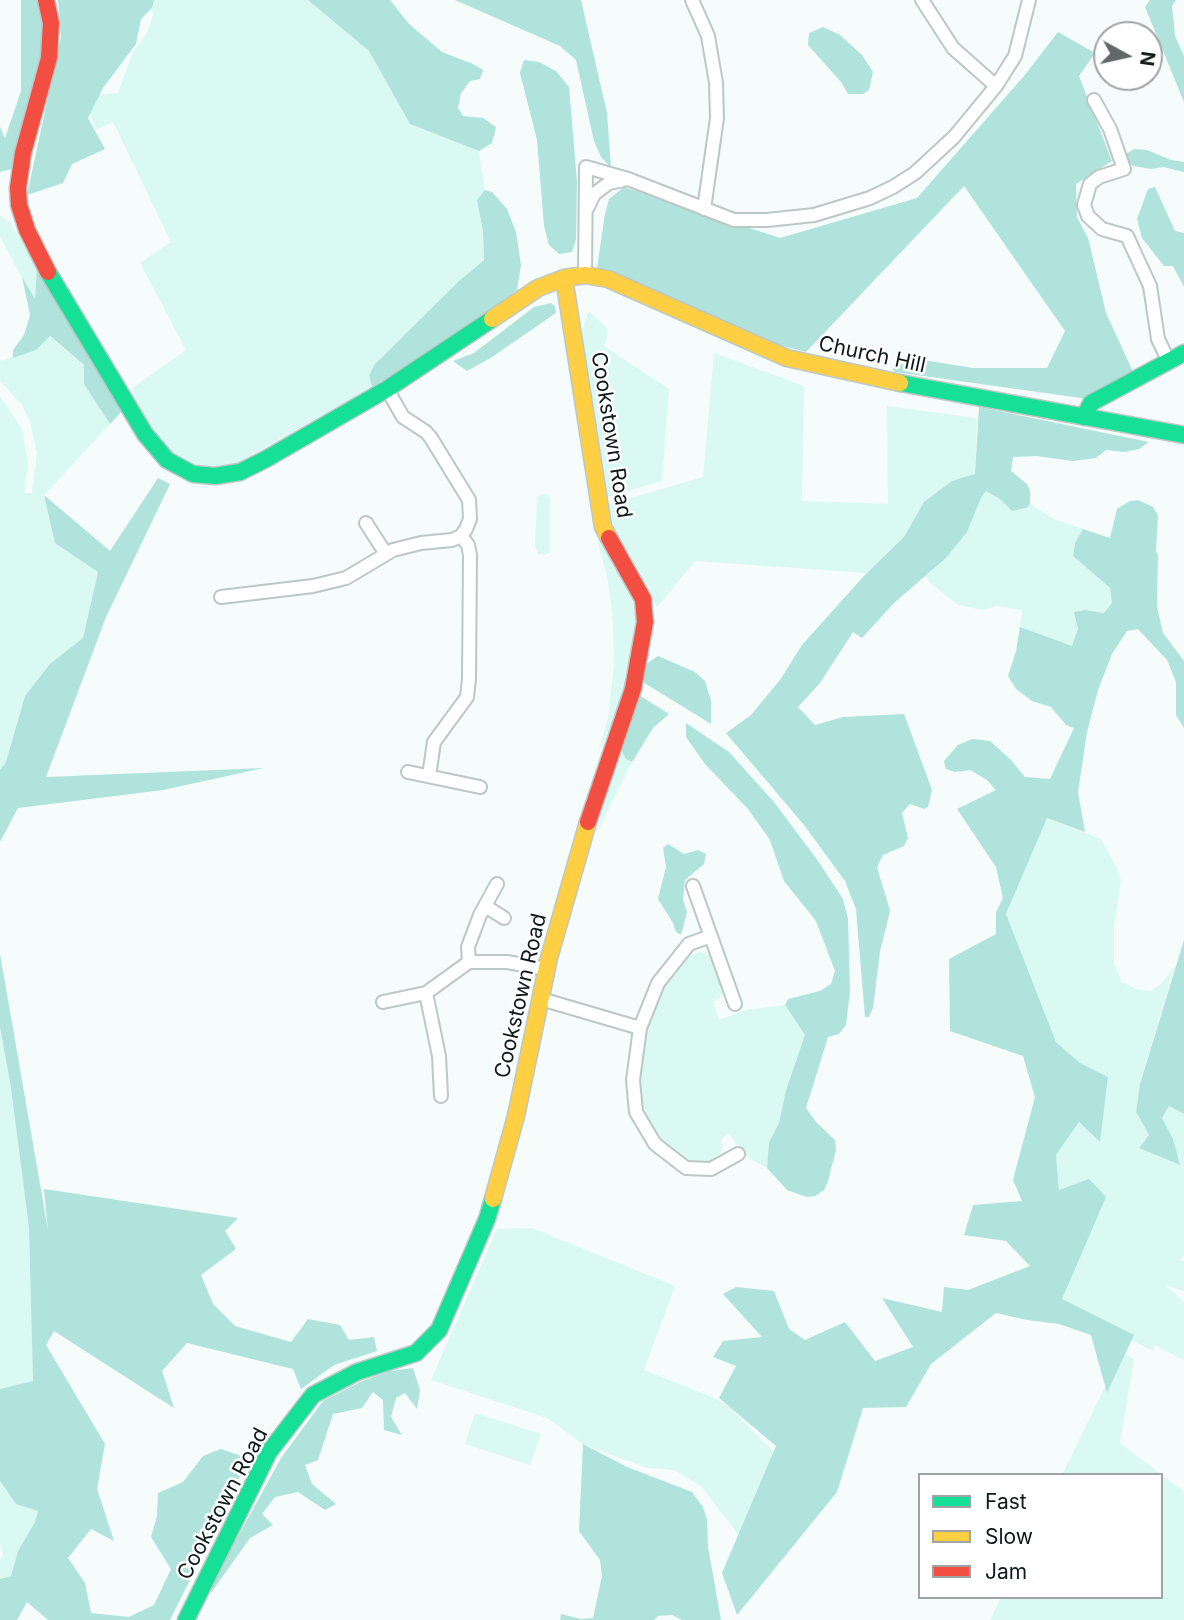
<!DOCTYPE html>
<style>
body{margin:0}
#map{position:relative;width:1184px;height:1620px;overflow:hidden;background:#f5fcfb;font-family:Inter,sans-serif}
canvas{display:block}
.legend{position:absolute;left:918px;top:1473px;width:245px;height:126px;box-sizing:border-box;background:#fff;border:2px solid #9fa3a3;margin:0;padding:9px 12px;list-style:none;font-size:21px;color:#0e1a18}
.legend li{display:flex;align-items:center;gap:14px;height:35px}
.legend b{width:35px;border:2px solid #9fa3a3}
.north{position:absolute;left:1093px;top:21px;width:70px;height:70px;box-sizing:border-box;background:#fff;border:2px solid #9fa3a3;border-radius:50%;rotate:98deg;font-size:19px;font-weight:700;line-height:28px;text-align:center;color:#0e1a18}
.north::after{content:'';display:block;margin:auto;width:24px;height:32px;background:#5f6967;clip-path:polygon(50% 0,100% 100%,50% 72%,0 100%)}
</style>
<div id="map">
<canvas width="1184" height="1620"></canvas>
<ul class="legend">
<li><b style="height:9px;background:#16e098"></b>Fast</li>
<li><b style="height:9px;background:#ffcf43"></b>Slow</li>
<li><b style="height:9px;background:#f24e42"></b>Jam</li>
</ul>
<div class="north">N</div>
</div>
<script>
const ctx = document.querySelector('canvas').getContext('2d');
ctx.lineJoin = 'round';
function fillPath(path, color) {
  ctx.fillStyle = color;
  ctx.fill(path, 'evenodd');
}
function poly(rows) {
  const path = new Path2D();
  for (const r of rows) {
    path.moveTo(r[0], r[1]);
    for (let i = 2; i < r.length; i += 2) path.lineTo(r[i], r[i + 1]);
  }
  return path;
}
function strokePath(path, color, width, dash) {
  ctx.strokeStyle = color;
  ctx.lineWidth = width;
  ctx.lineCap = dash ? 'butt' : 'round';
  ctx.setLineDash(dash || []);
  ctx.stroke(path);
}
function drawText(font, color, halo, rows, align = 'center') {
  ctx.font = font + ' Inter,sans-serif';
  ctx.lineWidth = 5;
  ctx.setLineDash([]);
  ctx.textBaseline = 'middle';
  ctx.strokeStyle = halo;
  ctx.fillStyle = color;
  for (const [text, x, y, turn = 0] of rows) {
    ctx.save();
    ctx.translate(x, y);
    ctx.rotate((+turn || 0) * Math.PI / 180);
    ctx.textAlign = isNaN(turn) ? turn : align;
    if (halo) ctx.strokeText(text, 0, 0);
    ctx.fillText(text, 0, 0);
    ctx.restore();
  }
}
const green = poly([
 [151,0,308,0,369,51,410,124,479,151,485,190,477,200,483,231,484,259,460,280,374,365,369,376,372,387,232,466,222,469,192,465,177,459,154,435,131,389,186,350,140,263,171,242,113,122,96,130,89,111,96,95,118,93,133,52,147,33,153,15],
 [0,216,9,221,37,268,35,301,0,237],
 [589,311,606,327,608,335,604,346,669,389,662,481,606,497,583,345,582,333,585,320],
 [49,336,84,366,84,384,110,424,44,495,41,495,98,572,83,638,0,781,0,396,22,429,28,465,24,493,35,493,32,492,37,453,30,422,22,405,0,381,0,361,36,350],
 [714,353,804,386,802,501,888,504,887,406,977,418,975,478,896,575,695,561,657,607,638,570,616,535,607,505,703,477],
 [987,491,1000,499,1012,511,1026,508,1030,504,1054,519,1083,529,1075,543,1073,556,1110,588,1112,603,1104,613,1085,610,1073,647,1020,627,1022,610,996,606,983,610,958,605,929,582,926,576,946,558,967,532,981,498],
 [541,494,547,494,550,498,550,552,545,555,538,554,535,546,537,498],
 [601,537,627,584,636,609,639,638,623,700,598,753,608,718,614,665,613,620,608,581,597,539],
 [622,752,626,759,632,762,597,832,604,802],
 [1047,818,1101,839,1117,868,1121,881,1114,927,1114,964,1122,982,1136,989,1151,991,1161,984,1174,967,1140,1084,1136,1112,1149,1135,1139,1148,1179,1165,1173,1139,1161,1118,1169,1106,1184,1114,1184,1256,1179,1260,1184,1261,1184,1291,1166,1286,1184,1302,1184,1360,1154,1345,1153,1351,1061,1306,1088,1180,1059,1190,1056,1155,1079,1122,1099,1141,1108,1077,1080,1063,1056,1042,1006,914],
 [699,951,710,956,724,991,721,997,713,1002,719,1020,746,1010,785,1005,805,1035,786,1090,779,1124,769,1142,767,1168,747,1157,729,1134,722,1138,722,1149,713,1161,689,1161,665,1146,648,1119,637,1094,648,1026,663,987,682,961],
 [0,1027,11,1088,29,1228,33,1382,0,1389],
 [532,1228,675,1286,644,1370,714,1398,729,1407,775,1453,740,1537,702,1487,674,1470,647,1468,583,1444,547,1418,431,1380,497,1229],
 [1122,1352,1134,1359,1120,1443,1184,1492,1184,1620,990,1620,1001,1597,1161,1597,1161,1475,1062,1475],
 [475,1413,541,1434,530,1465,465,1444],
 [0,1481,16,1504,38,1511,35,1522,18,1551,11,1576,0,1579,0,1560,3,1555,0,1542]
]);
const forest = poly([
 [21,0,41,0,47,47,12,169,0,172,0,127,5,138,21,91],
 [58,0,154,0,152,8,141,19,136,44,103,88,88,118,105,149,72,164,63,183,27,195,61,37],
 [308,0,390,0,409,24,442,52,473,64,483,70,480,79,470,81,461,93,458,108,463,116,483,118,496,127,492,143,479,151,410,124,369,51],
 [455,0,581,0,607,113,611,168,601,157,594,141,576,60,560,46],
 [1150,0,1176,0,1172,6,1175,36,1184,56,1184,102,1145,7],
 [823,27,840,35,862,55,873,72,869,90,863,94,848,94,841,82,808,45,809,33],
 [1058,32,1095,53,1079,76,1112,161,1076,184,1077,217,1088,238,1106,313,1134,374,1088,399,895,372,892,369,901,364,923,360,973,368,1047,368,1065,331,964,186,806,352,757,339,597,268,605,214,609,199,624,187,780,238,917,198,1024,76],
 [524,60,539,62,556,71,569,87,577,182,576,239,572,252,559,254,549,245,544,226,537,140,520,73],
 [1134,149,1147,150,1171,160,1184,162,1184,172,1163,167,1151,169,1133,166,1127,160,1126,154],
 [1155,187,1175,231,1184,233,1184,287,1173,266,1164,266,1142,238,1137,219,1148,189],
 [485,190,492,192,507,209,516,232,521,265,517,290,482,318,372,387,369,376,374,365,460,280,484,260,483,231,477,200],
 [37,268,121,412,110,424,84,384,84,365,50,336,36,350,13,358,13,350,24,335,30,315,22,277,35,299],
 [551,303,555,306,556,313,492,357,467,371,453,361,474,353,534,307],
 [979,407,1149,442,1139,449,1124,452,1106,450,1096,458,1073,461,1036,456,1013,457,1011,471,1027,484,1030,491,1030,504,1026,508,1012,511,1000,499,986,491,981,498,967,532,946,558,894,603,862,638,853,632,820,683,798,707,815,725,843,717,904,714,932,790,928,807,924,809,910,804,902,813,908,838,904,846,883,855,877,867,890,911,880,951,873,1008,869,1017,865,1017,856,909,845,881,804,825,726,733,751,715,780,680,802,645,862,578,904,537,924,502,952,481,975,474],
 [158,478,170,484,106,617,46,777,264,768,163,790,18,808,0,842,0,770,6,762,25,696,50,664,83,638,98,572,55,543,44,495,110,551],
 [1138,500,1153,507,1158,515,1156,552,1158,554,1157,607,1163,633,1184,661,1184,728,1176,715,1176,682,1167,660,1138,629,1127,631,1112,654,1098,690,1087,732,1078,792,1085,832,1047,818,1006,914,1056,1042,1080,1063,1108,1077,1100,1142,1079,1122,1056,1155,1059,1190,1089,1179,1106,1197,1062,1299,1134,1335,1107,1393,1091,1335,1059,1324,1027,1320,996,1313,931,1364,906,1407,863,1408,837,1492,737,1615,722,1573,776,1446,719,1398,736,1366,713,1357,723,1341,762,1337,723,1294,736,1287,774,1291,789,1329,805,1340,845,1322,875,1361,913,1347,882,1298,942,1312,944,1287,968,1290,1030,1266,1006,1241,964,1235,973,1205,1022,1201,1013,1180,1035,1097,1023,1056,950,1031,949,959,996,934,996,912,1003,898,996,867,957,809,996,790,987,780,970,770,955,772,946,769,944,761,958,745,972,739,990,741,1011,760,1025,777,1050,779,1074,728,1066,725,1051,707,1032,701,1016,689,1008,676,1016,651,1020,627,1072,646,1078,629,1074,612,1085,610,1104,613,1112,603,1110,588,1073,556,1075,543,1083,529,1110,538,1117,509,1130,501],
 [658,656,695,672,705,681,711,701,711,724,643,682,646,664],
 [639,695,669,714,653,728,632,762,626,759,622,752,624,735],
 [686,723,729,752,774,802,818,861,843,899,848,919,850,991,846,1025,839,1034,828,1037,806,1108,816,1122,835,1140,836,1150,828,1181,824,1190,815,1196,807,1197,787,1190,767,1168,769,1142,779,1123,786,1090,805,1035,785,1005,788,999,820,991,831,984,835,971,816,921,784,881,770,840,748,809,705,764,686,737],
 [668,844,684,854,698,850,706,854,704,864,685,880,683,900,687,912,681,935,676,932,673,923,658,899,666,867,663,848],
 [1184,940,1184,1114,1169,1106,1162,1118,1173,1139,1180,1165,1139,1148,1149,1135,1136,1112,1140,1084],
 [0,954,48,1230,44,1189,238,1218,225,1231,236,1249,201,1275,213,1304,235,1326,291,1342,308,1319,340,1325,349,1340,374,1337,377,1351,334,1365,301,1389,293,1369,187,1343,162,1371,174,1408,54,1331,46,1345,105,1444,97,1489,114,1541,91,1529,68,1558,85,1583,91,1613,129,1617,154,1605,171,1569,151,1537,157,1516,158,1493,183,1482,203,1456,221,1449,247,1458,233,1494,170,1620,48,1620,27,1602,17,1620,0,1620,0,1579,11,1576,18,1551,35,1522,38,1511,16,1504,0,1481,0,1389,33,1381,29,1228,11,1088,0,1027],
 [413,1368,420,1390,417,1409,405,1393,396,1398,391,1417,402,1435,384,1430,383,1400,373,1392,362,1408,333,1414,318,1460,305,1465,312,1484,336,1504,325,1510,298,1492,275,1497,262,1514,273,1525,250,1538,211,1593,213,1582,281,1458,323,1401,360,1382,390,1371],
 [583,1444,627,1467,692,1492,703,1507,707,1520,708,1547,721,1620,682,1620,672,1615,658,1616,654,1620,560,1620,561,1614,581,1619,593,1618,602,1576,600,1560,579,1531]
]);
const street = poly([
 [692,0,708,36,716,83,717,118,704,209],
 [922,0,953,48,996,86],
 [1094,100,1110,129,1124,169,1099,177,1090,184,1084,205,1088,216,1102,229,1127,236,1150,286,1158,339,1169,362],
 [588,207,594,194,609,183,624,180],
 [585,275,586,167,628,179,734,220,767,220,814,215,870,198,893,187,915,173,954,137,996,86,1015,56,1029,0],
 [366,523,386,554],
 [221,597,313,586,346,578,393,550,421,543,452,540,461,536,466,529,470,519,469,500,431,438,426,432,403,417,387,389],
 [408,772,480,787],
 [429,776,434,742,467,697,469,679,470,555,468,545,461,536],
 [693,886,735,1004],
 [485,906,504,918],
 [469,962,468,947,480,915,497,884],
 [426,993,439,1056,441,1096],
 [541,999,640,1028,633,1080,636,1112,655,1144,686,1168,711,1169,738,1154],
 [383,1002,426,993,469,962,507,962,547,969],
 [640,1028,658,983,689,944,711,936]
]);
const fast = poly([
 [48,272,145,434,167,460,193,474,215,476,240,472,266,459,387,389,492,319],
 [900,383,1184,435],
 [1084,417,1091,403,1184,353],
 [186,1620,269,1452,313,1395,357,1372,416,1353,439,1330,487,1219,493,1199]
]);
const slow = poly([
 [564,278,603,527,609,538],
 [492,319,538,288,564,278,585,275,608,279,787,358,900,383],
 [493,1199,516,1116,549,958,588,822]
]);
const jam = poly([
 [46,0,51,23,49,58,23,153,18,188,19,205,27,230,48,272],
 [588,822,633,689,645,622,643,599,609,538]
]);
const streetNames = [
 ["Church Hill",872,355,12],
 ["Cookstown Road",611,435,81],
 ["Cookstown Road",521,996,-77],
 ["Cookstown Road",223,1504,-62]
];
fillPath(green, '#daf9f3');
fillPath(forest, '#b0e3db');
strokePath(street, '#bdc7c5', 16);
strokePath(fast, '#bdc7c5', 19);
strokePath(slow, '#bdc7c5', 19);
strokePath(jam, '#bdc7c5', 19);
strokePath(street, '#fefffe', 12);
strokePath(fast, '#16e098', 16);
strokePath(slow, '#ffcf43', 16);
strokePath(jam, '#f24e42', 16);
drawText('21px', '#0e1a18', '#fff', streetNames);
</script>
